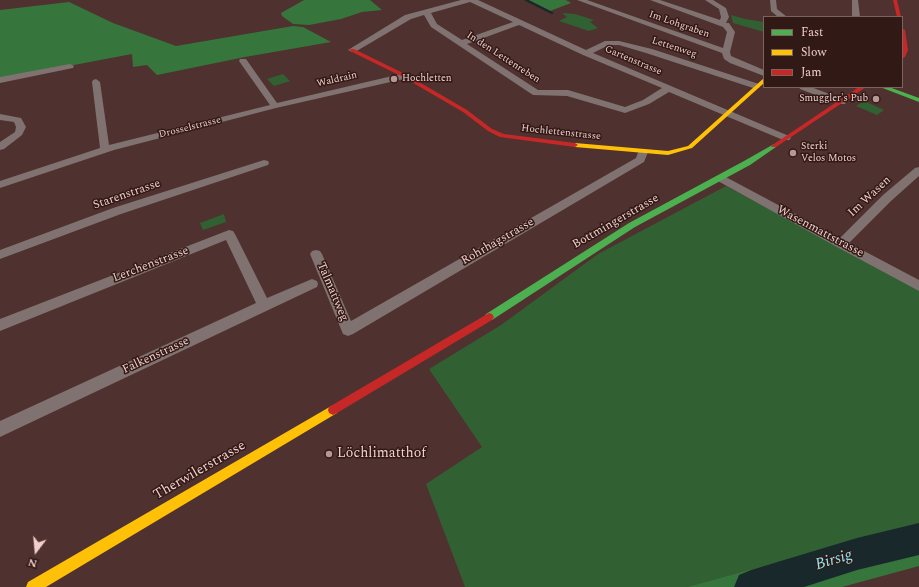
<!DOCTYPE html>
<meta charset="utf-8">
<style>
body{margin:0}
#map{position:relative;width:919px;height:587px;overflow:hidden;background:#4f312f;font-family:Spectral,serif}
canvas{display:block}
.legend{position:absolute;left:763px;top:16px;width:140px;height:72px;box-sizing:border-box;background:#311916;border:1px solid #7e625e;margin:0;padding:5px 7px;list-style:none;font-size:12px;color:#f2cfcb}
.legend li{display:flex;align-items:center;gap:8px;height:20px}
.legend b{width:20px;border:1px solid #7e625e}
.north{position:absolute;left:16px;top:531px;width:40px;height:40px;-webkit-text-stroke:3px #311916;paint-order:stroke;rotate:196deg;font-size:11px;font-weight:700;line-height:16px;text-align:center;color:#f2cfcb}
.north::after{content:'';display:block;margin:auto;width:14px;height:18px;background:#f2cfcb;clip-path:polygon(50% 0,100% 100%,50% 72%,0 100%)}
</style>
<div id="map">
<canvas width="919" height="587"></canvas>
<ul class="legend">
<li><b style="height:5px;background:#4caf50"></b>Fast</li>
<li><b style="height:5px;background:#ffc107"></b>Slow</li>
<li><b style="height:5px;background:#c62828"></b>Jam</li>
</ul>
<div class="north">N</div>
</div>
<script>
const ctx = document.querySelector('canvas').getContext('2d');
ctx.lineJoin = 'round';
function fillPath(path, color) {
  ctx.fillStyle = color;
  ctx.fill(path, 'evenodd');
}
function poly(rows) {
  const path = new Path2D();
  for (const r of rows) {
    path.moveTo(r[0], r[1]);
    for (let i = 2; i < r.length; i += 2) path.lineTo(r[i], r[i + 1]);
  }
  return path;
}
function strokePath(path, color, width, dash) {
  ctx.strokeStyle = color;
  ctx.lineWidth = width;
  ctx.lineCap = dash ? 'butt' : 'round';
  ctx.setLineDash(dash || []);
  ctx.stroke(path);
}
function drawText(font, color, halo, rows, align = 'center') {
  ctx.font = font + ' Spectral,serif';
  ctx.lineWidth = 3;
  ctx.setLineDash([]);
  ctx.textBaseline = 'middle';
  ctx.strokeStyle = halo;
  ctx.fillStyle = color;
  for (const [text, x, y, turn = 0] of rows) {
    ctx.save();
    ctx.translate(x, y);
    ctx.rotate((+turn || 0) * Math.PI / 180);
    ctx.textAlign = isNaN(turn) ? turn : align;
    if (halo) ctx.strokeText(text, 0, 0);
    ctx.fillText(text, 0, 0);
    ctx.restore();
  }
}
const green = poly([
 [562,13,575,14,594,20,590,22,598,28,589,31,559,21,567,17],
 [731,15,745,19,764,22,764,32,733,23],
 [283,74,290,81,274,86,267,79],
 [864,101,884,110,877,115,856,106],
 [726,186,919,289,919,523,687,587,465,587,426,484,482,447,429,369,501,325,598,254],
 [224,214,226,222,203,230,200,223]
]);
const forest = poly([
 [304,0,370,0,382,10,362,12,341,19,309,25,293,24,282,16,281,13],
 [525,0,566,0,571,3,550,11],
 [69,2,113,23,176,46,293,26,303,27,331,42,245,57,157,75,147,65,133,67,132,54,0,79,0,10],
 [919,523,919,566,842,587,687,587]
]);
const stream = poly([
 [526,0,552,13]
]);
const river = poly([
 [919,523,919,555,857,570,804,587,734,587,739,575,751,570,857,538,919,523]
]);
const street = poly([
 [461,0,478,0,586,50,605,41,619,41,652,49,759,84,760,86,759,88,753,88,646,53,619,45,609,45,593,53,789,136,791,138,789,140,783,140,669,92,649,104,625,113,567,96,533,95,431,27,424,15,411,19,355,52,352,52,348,50,405,15,461,0],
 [470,2,513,22,462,40,437,24,431,13,470,2],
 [519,25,583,55,662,88,643,100,625,107,568,90,538,90,467,44,519,25],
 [577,0,587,0,723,48,727,32,723,27,650,0,660,0,720,20,721,17,719,9,705,0,713,0,726,8,729,17,726,23,729,23,735,32,730,52,731,56,764,70,764,76,730,63,724,59,722,53,577,0],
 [770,0,776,0,777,9,787,17,778,17,771,11,770,0],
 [852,0,858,0,860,17,852,17,852,0],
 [240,59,246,59,277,103,405,73,409,76,408,78,276,108,114,150,0,188,0,181,100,148,92,82,93,80,96,79,100,82,109,145,270,105,239,61,240,59],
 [70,64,74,66,73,68,0,83,0,77,70,64],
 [799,87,811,87,845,100,846,102,845,104,839,104,800,89,799,87],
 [0,114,21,118,26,127,22,135,4,149,0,150,0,142,15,132,16,127,14,122,0,120,0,114],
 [643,149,648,152,644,162,353,334,348,336,343,334,310,254,312,251,316,250,320,251,322,254,351,321,636,158,639,150,643,149],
 [264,160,268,161,269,163,268,165,121,214,0,259,0,250,113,208,264,160],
 [919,167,919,176,891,201,849,243,919,280,919,291,837,247,716,180,715,178,716,176,724,176,840,238,883,195,915,168,919,167],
 [229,230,233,231,235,234,267,298,312,279,317,281,318,284,317,287,0,437,0,421,256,303,226,240,0,331,0,319,229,230]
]);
const fast = poly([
 [880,87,889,87,919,98,919,102,880,87],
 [774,144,776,145,776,147,750,165,635,227,492,320,486,320,484,317,486,314,629,223,744,161,774,144]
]);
const slow = poly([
 [764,78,764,83,692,148,668,155,575,147,572,145,575,143,668,151,688,146,764,78],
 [333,405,337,407,338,410,337,413,46,587,26,587,28,582,333,405]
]);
const jam = poly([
 [893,0,897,0,901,17,897,17,893,0],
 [902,28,905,30,908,50,905,57,902,59,902,28],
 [350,49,354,49,407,75,467,110,492,129,504,134,575,143,578,145,575,147,500,137,488,131,463,112,403,77,350,51,350,49],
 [859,87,866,87,776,147,772,147,771,146,859,87],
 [489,313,492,314,494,317,492,320,337,413,333,415,329,413,328,410,329,407,489,313]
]);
const markers = [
 [394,79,4,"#b99894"],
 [876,99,4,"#b99894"],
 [793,153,4,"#b99894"],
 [329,454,4,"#b99894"]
];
const farStreetnames = [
 ["Im Lohgraben",679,25,19],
 ["Lettenweg",674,48,18],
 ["In den Lettenreben",503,58,33],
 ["Gartenstrasse",633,61,23],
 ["Waldrain",337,80,-13],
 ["Drosselstrasse",190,128,-14],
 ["Hochlettenstrasse",561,133,6]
];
const farPoinames = [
 ["Hochletten",402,79],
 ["Smuggler's Pub",868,99,"right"],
 ["Sterki",801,147],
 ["Velos Motos",801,159]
];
const streetNames = [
 ["Starenstrasse",127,195,-19],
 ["Im Wasen",870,197,-43],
 ["Bottmingerstrasse",616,222,-30],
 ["Wasenmattstrasse",820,232,28],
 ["Rohrhagstrasse",498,242,-30],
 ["Lerchenstrasse",151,265,-21],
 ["Talmattweg",332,292,67],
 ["Falkenstrasse",156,356,-25]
];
const nearPoinames = [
 ["Löchlimatthof",337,454]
];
const nearStreetnames = [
 ["Therwilerstrasse",200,471,-30]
];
const nearWaternames = [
 ["Birsig",834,561,-17]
];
fillPath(green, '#316033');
fillPath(forest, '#36763c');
strokePath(stream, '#19282a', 2.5);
fillPath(river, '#19282a');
fillPath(street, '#7f7270');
fillPath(fast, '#4caf50');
fillPath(slow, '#ffc107');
fillPath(jam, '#c62828');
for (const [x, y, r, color] of markers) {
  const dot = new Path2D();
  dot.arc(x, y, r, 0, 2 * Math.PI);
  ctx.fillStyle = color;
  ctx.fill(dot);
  strokePath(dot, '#311916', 1.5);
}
drawText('10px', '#f2cfcb', '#311916', farStreetnames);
drawText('10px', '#f2cfcb', '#311916', farPoinames, 'left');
drawText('12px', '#f2cfcb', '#311916', streetNames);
drawText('14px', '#f2cfcb', '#311916', nearPoinames, 'left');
drawText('14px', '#f2cfcb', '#311916', nearStreetnames);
drawText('italic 16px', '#89ebf7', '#311916', nearWaternames);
</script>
